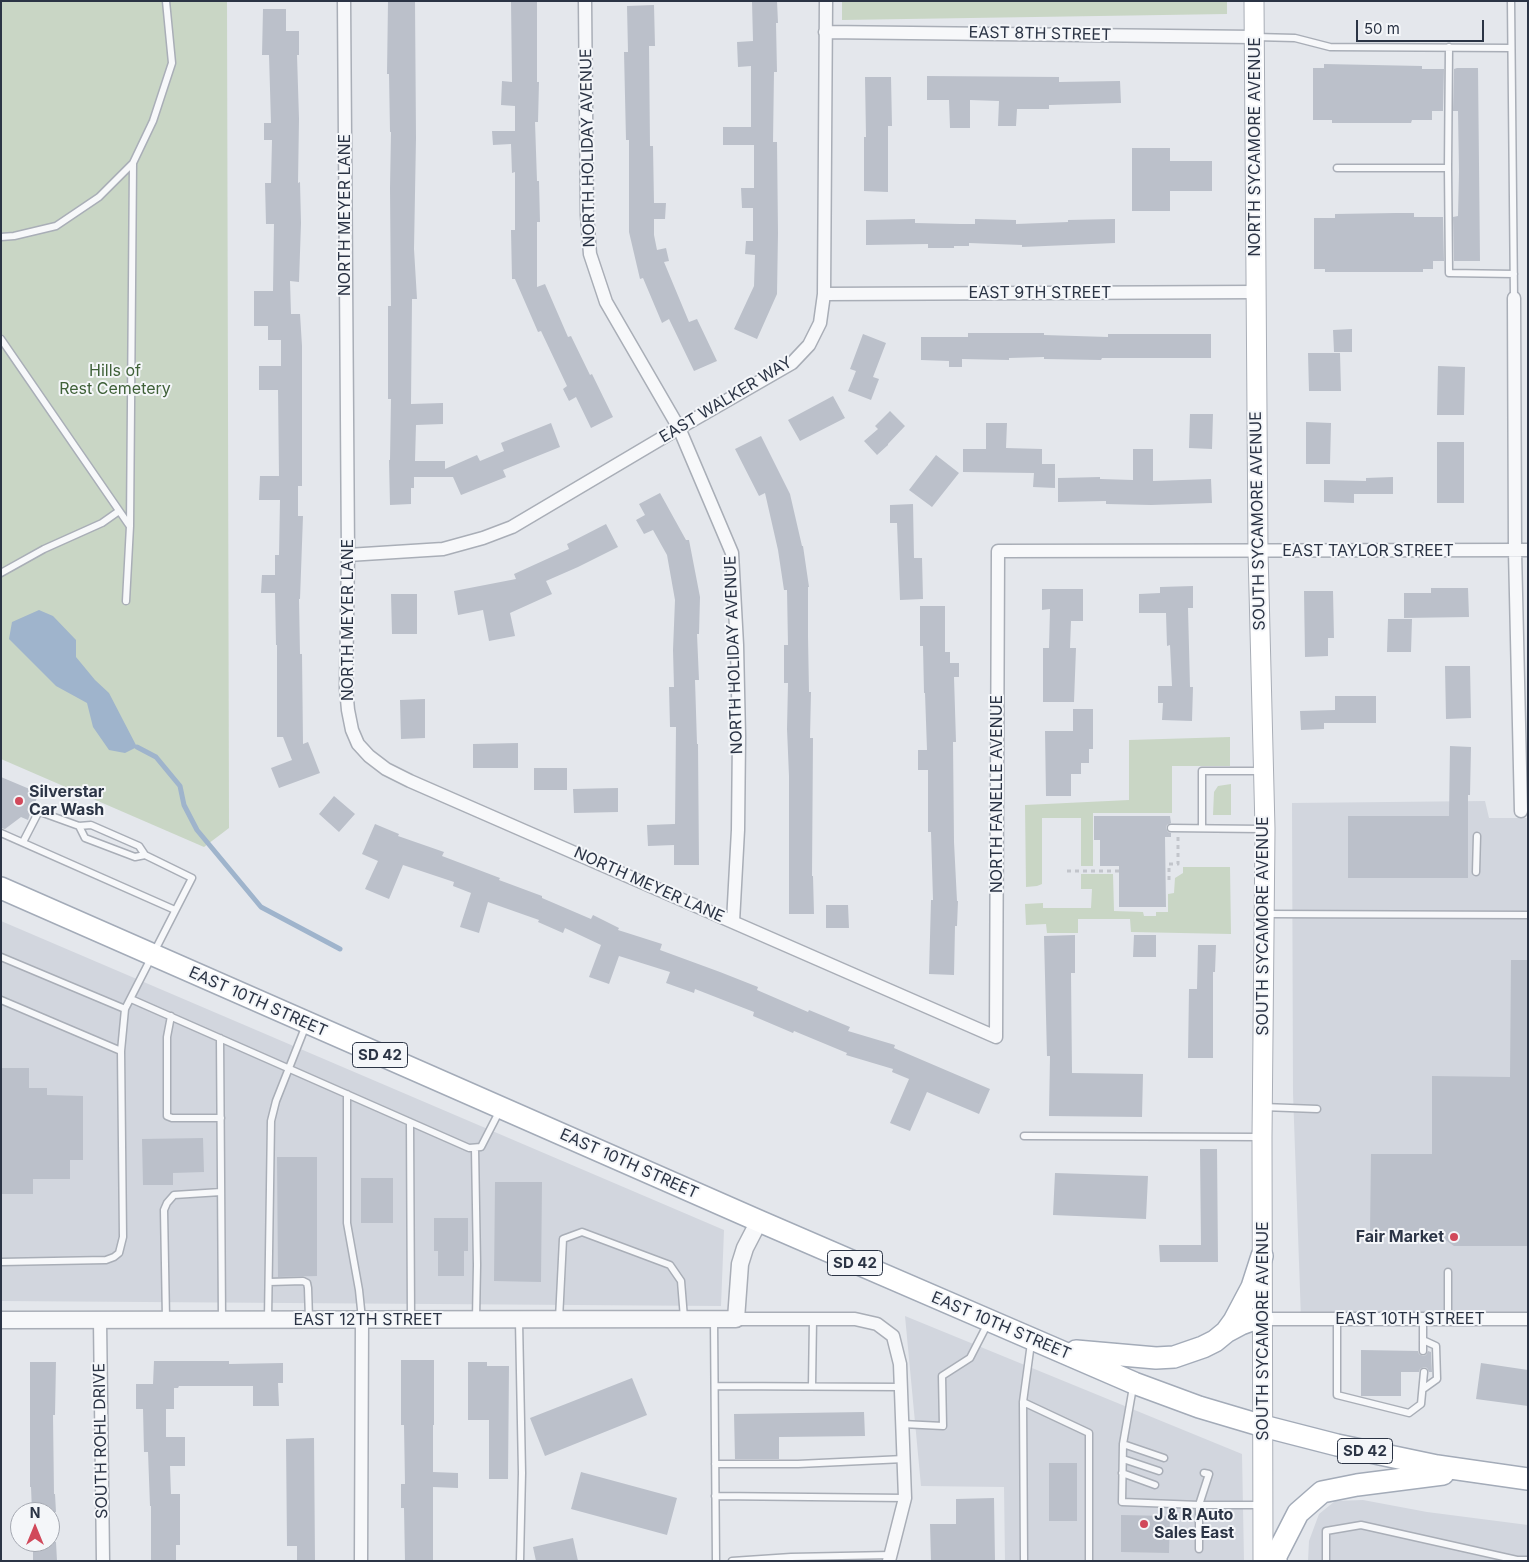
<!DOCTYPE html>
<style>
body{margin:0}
#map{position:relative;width:1529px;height:1562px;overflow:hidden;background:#e4e7ec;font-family:Inter,sans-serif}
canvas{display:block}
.frame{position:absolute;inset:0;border:2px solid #2b3445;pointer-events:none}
.north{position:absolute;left:10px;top:1502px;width:50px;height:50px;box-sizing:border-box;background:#f4f6f9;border:1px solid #a4a8b1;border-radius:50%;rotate:0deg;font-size:14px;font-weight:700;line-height:20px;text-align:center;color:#2b3445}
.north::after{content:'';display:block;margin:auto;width:18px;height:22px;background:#d1495b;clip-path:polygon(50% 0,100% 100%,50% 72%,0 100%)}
.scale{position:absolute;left:1356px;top:20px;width:128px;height:22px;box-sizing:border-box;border:2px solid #2b3445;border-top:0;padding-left:6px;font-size:15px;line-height:18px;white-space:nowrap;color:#2b3445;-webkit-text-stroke:4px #f4f6f9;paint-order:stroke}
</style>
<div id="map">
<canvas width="1529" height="1562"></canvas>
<div class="frame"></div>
<div class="north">N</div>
<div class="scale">50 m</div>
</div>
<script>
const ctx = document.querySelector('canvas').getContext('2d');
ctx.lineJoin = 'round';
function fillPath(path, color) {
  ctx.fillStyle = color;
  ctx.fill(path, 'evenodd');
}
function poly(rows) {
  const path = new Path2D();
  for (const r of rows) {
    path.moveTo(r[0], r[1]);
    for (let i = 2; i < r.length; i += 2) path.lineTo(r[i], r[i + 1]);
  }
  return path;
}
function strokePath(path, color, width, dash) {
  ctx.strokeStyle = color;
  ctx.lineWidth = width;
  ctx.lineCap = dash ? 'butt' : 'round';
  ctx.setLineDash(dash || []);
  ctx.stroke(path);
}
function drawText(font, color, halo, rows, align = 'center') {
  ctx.font = font + ' Inter,sans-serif';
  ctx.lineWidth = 4;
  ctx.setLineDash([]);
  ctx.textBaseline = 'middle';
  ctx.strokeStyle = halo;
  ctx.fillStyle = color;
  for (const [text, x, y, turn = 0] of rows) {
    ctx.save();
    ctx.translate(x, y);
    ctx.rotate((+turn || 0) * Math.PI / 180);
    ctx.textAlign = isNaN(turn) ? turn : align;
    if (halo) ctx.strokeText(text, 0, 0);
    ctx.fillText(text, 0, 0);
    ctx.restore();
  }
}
const built = poly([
 [1485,801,1489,818,1528,818,1528,1320,1301,1319,1293,1093,1292,803],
 [1,921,724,1230,721,1306,1,1301],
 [905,1316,1242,1454,1244,1561,1005,1561,1004,1487,921,1486],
 [1363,1500,1427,1512,1528,1525,1528,1561,1308,1561,1309,1541,1319,1514,1335,1501]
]);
const green = poly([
 [1,1,227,1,229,828,204,847,1,759],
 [842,1,1227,1,1227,14,842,20],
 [1230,737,1230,766,1172,766,1172,813,1093,813,1093,866,1081,866,1081,818,1042,818,1042,884,1037,886,1026,887,1025,805,1129,800,1129,740],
 [1231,784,1231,815,1213,815,1214,792,1218,786],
 [1183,867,1230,867,1231,934,1131,932,1130,919,1078,919,1078,933,1047,933,1046,924,1026,925,1025,904,1043,903,1043,908,1091,908,1092,889,1081,889,1081,874,1113,874,1114,911,1143,912,1144,916,1156,916,1156,912,1168,912,1168,894,1174,893,1175,878,1183,873]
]);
const water = poly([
 [39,610,53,616,76,640,76,657,95,680,109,693,137,747,125,753,109,750,93,727,87,703,56,686,9,639,12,622]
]);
const stream = poly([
 [137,747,156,757,180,786,184,805,197,830,261,907,340,949]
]);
const building = poly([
 [388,1,415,1,416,138,414,249,417,299,412,299,411,404,443,403,443,424,416,425,415,461,445,461,445,469,477,455,480,461,504,451,501,443,551,423,560,447,503,470,506,477,461,495,453,477,414,477,414,488,411,488,411,504,390,505,389,460,390,460,391,399,388,399,388,306,391,306,390,188,391,132,390,132,389,74,387,74],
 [511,1,537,1,537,82,539,82,538,122,535,122,537,181,539,181,540,222,537,222,537,287,545,284,568,337,571,336,590,375,592,374,613,417,591,428,576,397,569,401,563,389,567,386,541,331,538,332,515,279,512,279,511,230,515,230,515,172,512,173,511,144,493,145,492,131,515,131,515,106,501,105,502,81,512,82],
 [752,1,777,1,778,23,776,23,777,72,774,72,773,142,777,142,778,233,777,294,757,339,734,329,754,286,755,255,745,254,746,241,753,241,753,208,742,208,741,188,754,188,754,145,723,145,723,127,751,127,751,66,738,67,737,42,753,41],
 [654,5,655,46,649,46,650,146,653,146,654,203,666,203,665,219,654,219,654,235,657,250,666,248,669,261,664,262,689,322,697,319,717,361,694,371,669,319,662,323,643,278,640,279,629,232,629,140,626,140,624,52,628,52,627,6],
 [263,9,286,9,286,31,299,31,299,55,297,55,299,119,298,183,300,182,301,223,299,282,290,281,291,314,300,314,302,346,302,486,298,486,298,516,303,516,300,599,299,599,300,654,302,654,303,744,308,742,320,773,279,788,271,768,292,760,283,737,277,737,277,645,276,645,275,593,261,593,262,575,275,575,275,555,279,555,280,500,259,500,260,476,279,476,278,390,259,390,259,366,281,366,281,340,268,340,268,326,254,326,254,291,273,291,274,224,266,224,265,183,271,183,272,140,264,140,264,123,271,123,269,55,262,55],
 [1324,64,1422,66,1422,69,1444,69,1443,111,1432,111,1432,120,1412,120,1411,123,1332,123,1332,120,1313,120,1313,68,1324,68],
 [1457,68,1478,68,1480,261,1454,261,1453,217,1458,216,1459,172,1458,111,1453,111,1454,69],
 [927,76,1059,77,1059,82,1120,81,1121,103,1049,105,1049,109,1017,109,1016,126,998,126,999,101,970,100,970,128,950,128,949,100,927,100],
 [865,77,891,77,892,126,888,126,888,192,864,191,864,137,866,137],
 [1132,148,1170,148,1170,161,1212,161,1212,191,1170,191,1170,211,1132,211],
 [1396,213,1414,213,1414,217,1443,217,1444,261,1433,261,1433,269,1423,269,1423,272,1325,272,1325,269,1314,269,1314,218,1335,218,1335,214],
 [915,219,915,223,960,224,975,224,975,219,1016,220,1016,224,1068,222,1068,220,1115,219,1115,243,1022,247,1022,245,969,243,969,246,954,246,954,248,928,248,928,244,866,245,866,220],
 [1352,329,1352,352,1334,352,1333,330],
 [968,333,1044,333,1044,335,1108,337,1108,334,1211,334,1211,358,1102,358,1101,360,1044,359,1044,357,1009,358,1009,360,962,359,962,367,949,367,949,361,921,360,921,337,968,337],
 [863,334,886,343,873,377,879,379,871,400,848,391,856,371,850,369],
 [1308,353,1340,353,1341,391,1309,391],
 [1438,366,1465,367,1464,415,1437,415],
 [833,396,845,418,800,441,788,420],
 [890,411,905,426,888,444,888,445,877,455,864,441,878,429,875,426],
 [1190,414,1213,414,1212,449,1189,448],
 [1306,422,1331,423,1330,464,1306,464],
 [986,423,1007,423,1006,448,1042,449,1042,464,1055,464,1055,488,1033,487,1034,473,963,472,963,449,986,449],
 [761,436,790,494,802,546,803,546,809,587,808,587,808,636,809,692,811,692,810,738,813,738,812,876,813,876,814,914,789,914,789,776,787,729,788,683,784,683,784,645,788,645,787,590,784,590,778,550,765,493,759,496,735,449],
 [1437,442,1464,442,1464,503,1437,503],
 [1133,449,1153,449,1153,481,1211,479,1212,503,1151,505,1106,504,1106,501,1058,502,1058,478,1100,477,1100,479,1133,480],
 [936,455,959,473,932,507,909,490],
 [1393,477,1393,494,1354,494,1354,503,1324,502,1324,480,1366,481,1366,478],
 [660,493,686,540,689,540,700,597,699,634,697,634,699,680,695,680,697,744,698,744,699,865,674,865,674,845,648,846,647,825,675,824,676,727,670,727,669,687,674,687,673,650,675,600,667,555,653,530,644,534,636,520,645,515,639,504],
 [913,504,914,558,922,558,923,599,900,600,897,523,890,523,890,505],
 [606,524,618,547,578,567,546,581,552,594,510,613,515,636,489,641,483,610,458,615,454,591,516,579,514,574,569,549,567,544],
 [1193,586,1193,608,1188,608,1190,687,1193,687,1192,721,1162,720,1163,703,1158,703,1158,686,1172,686,1170,645,1167,646,1166,613,1139,613,1139,594,1160,593,1160,587],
 [1431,588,1468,588,1469,617,1404,618,1404,593,1431,593],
 [1042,589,1083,589,1083,621,1071,621,1070,648,1076,648,1074,702,1043,702,1043,648,1049,648,1050,609,1042,610],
 [1304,591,1333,591,1334,638,1328,638,1328,656,1305,657],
 [391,594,417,594,417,634,392,634],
 [920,606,945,606,945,652,950,652,950,663,959,663,959,677,954,677,956,742,953,742,954,842,957,901,958,901,957,926,955,926,954,975,929,974,931,900,933,900,931,832,928,832,928,770,918,770,918,750,927,750,925,693,924,693,923,646,920,646],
 [1388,619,1412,619,1411,652,1387,652],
 [1445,666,1470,666,1471,718,1446,719],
 [1335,696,1376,696,1376,723,1324,723,1324,729,1301,730,1300,711,1335,710],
 [425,699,425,738,401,739,400,700],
 [1073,709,1093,709,1093,749,1089,749,1089,763,1081,763,1081,774,1071,774,1071,796,1046,796,1045,731,1073,731],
 [518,743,518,768,473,768,473,744],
 [1450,746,1471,747,1470,795,1468,795,1468,878,1348,878,1348,816,1449,816],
 [534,768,567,768,567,790,534,790],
 [1,777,39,793,34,805,31,804,28,807,27,810,30,814,28,820,21,817,5,829,1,828],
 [618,788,618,812,574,813,573,789],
 [334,796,355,814,339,832,319,814],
 [1094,816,1170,816,1171,823,1167,825,1166,828,1168,832,1171,833,1171,837,1165,837,1166,907,1119,907,1119,866,1100,866,1100,840,1094,840],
 [375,824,399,834,398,836,444,852,442,856,500,878,499,880,542,896,542,898,591,919,593,915,619,928,618,930,662,944,660,950,720,972,758,987,757,990,808,1012,809,1010,850,1027,848,1031,895,1045,894,1048,990,1089,979,1114,927,1092,910,1131,890,1123,909,1079,892,1072,893,1069,846,1055,847,1053,794,1031,793,1033,753,1016,754,1012,695,989,694,993,666,983,670,972,619,956,609,984,589,977,601,945,565,928,563,933,538,922,539,920,488,902,479,933,460,927,471,893,453,886,454,882,403,865,389,899,365,889,378,861,362,854],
 [826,905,848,905,849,928,826,928],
 [1075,935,1075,973,1071,973,1072,1073,1143,1074,1142,1117,1049,1116,1050,1056,1047,1056,1044,936],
 [1134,935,1156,935,1156,957,1133,957],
 [1198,945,1216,945,1215,972,1213,972,1213,1058,1188,1058,1189,989,1197,989],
 [1511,960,1528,960,1528,1246,1454,1246,1436,1233,1370,1233,1371,1154,1432,1154,1432,1076,1510,1077],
 [1,1068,29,1068,29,1088,47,1088,47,1095,83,1096,83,1160,70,1160,70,1179,33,1179,33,1194,1,1194],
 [203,1138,204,1172,173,1173,173,1185,143,1185,142,1139],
 [1200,1149,1217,1149,1218,1262,1160,1262,1159,1245,1201,1245],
 [277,1157,317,1157,317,1276,278,1277],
 [1055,1173,1148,1176,1146,1219,1053,1215],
 [361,1178,393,1178,393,1223,361,1223],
 [495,1182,542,1182,541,1282,494,1281],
 [434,1218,468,1218,468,1251,464,1251,464,1276,438,1276,438,1251,434,1251],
 [1361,1350,1418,1351,1419,1354,1423,1356,1426,1355,1428,1351,1431,1352,1432,1372,1429,1372,1427,1368,1424,1367,1420,1369,1419,1372,1401,1372,1401,1396,1361,1396],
 [401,1360,434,1360,434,1425,433,1425,433,1472,458,1473,458,1488,433,1487,433,1561,405,1561,404,1508,401,1508,401,1484,405,1484,404,1425,401,1425],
 [154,1361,229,1361,229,1364,283,1363,283,1383,278,1383,279,1406,253,1406,253,1386,179,1386,178,1388,174,1388,174,1409,166,1409,166,1437,185,1437,185,1466,170,1466,171,1494,180,1494,180,1545,176,1545,176,1561,151,1561,151,1506,150,1506,148,1452,144,1452,143,1409,136,1409,136,1384,153,1384],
 [30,1362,56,1362,55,1415,53,1415,54,1494,55,1494,56,1512,32,1512,31,1487,30,1487],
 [468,1362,487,1362,487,1366,509,1366,508,1479,489,1479,489,1420,468,1420],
 [1481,1363,1528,1370,1528,1406,1476,1399],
 [632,1378,647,1415,545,1456,530,1418],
 [864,1412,865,1436,779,1437,779,1459,735,1459,734,1414],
 [314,1438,315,1561,297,1561,297,1546,287,1546,286,1439],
 [1049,1463,1077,1463,1077,1521,1049,1521],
 [581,1472,677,1498,667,1535,571,1509],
 [994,1498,995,1561,931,1561,930,1524,956,1524,956,1499],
 [1121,1515,1170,1516,1169,1553,1121,1552],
 [573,1538,578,1561,536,1561,533,1547],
 [33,1542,56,1542,57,1561,33,1561]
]);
const path = poly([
 [1067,871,1119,871],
 [1169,880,1169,864,1178,864,1178,837]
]);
const service = poly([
 [1511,1,1514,298],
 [1255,37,1295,38,1330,47,1511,48],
 [1337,168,1448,168,1449,47],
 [1448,168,1449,273,1514,274],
 [1,237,14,236,56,226,99,197,133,163,153,121,172,63,166,1],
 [1,339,129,525],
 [1,573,44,549,102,523,119,511],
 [126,601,130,526,133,163],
 [79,826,85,838,135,857,145,855],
 [1171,828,1262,829],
 [1202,828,1202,771,1261,771],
 [1,833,175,910],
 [23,842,39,811],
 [1476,872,1477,836],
 [1266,914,1528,915],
 [1,957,125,1009],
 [131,999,469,1148,481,1147,500,1110],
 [1,1000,121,1051],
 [171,1016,167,1037,167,1116,172,1118,221,1118],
 [220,1038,222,1319],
 [347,1094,347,1223,359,1290,362,1319],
 [1263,1107,1317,1109],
 [410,1122,411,1319],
 [1024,1136,1260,1137],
 [475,1148,477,1265,476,1319],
 [1,1262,106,1260,114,1257,119,1253,123,1237,121,1051,125,1009,192,878,145,855,139,846,91,825,79,826,32,809],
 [269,1282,303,1281,307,1283,308,1288,309,1319],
 [166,1319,164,1210,167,1203,174,1195,221,1192],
 [268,1319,271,1121,276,1101,306,1025],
 [559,1319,563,1239,582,1232,670,1265,681,1281,684,1318],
 [1337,1319,1337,1395,1409,1413,1421,1404,1424,1372],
 [1423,1319,1423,1351],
 [1448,1319,1448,1272],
 [714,1320,716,1561],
 [519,1321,522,1473,520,1561],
 [715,1386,901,1387],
 [812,1386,813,1319],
 [1133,1387,1123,1444,1122,1502,1199,1505,1261,1505],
 [1423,1389,1437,1379,1436,1346,1423,1340],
 [1023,1402,1089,1433,1089,1561],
 [902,1424,943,1426,942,1376,970,1358,988,1323],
 [1123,1444,1164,1458],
 [1123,1459,1159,1471],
 [715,1464,798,1464,904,1459],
 [1122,1473,1155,1485],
 [715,1496,905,1498],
 [1199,1549,1199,1505,1209,1474,1204,1473],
 [732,1561,791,1557,891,1555],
 [1024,1561,1023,1402,1031,1343],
 [1326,1561,1326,1531,1361,1525,1517,1560,1528,1560]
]);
const minor = poly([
 [344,1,348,555,346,688,348,710,352,730,358,744,369,756,386,769,410,781,996,1037,998,551,1528,550],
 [585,1,587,215,590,254,606,302,679,428,732,553,737,645,739,737,738,830,733,922],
 [825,32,1254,37],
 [824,294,1256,292],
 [1514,298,1515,551,1521,811],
 [348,555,443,549,483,538,512,527,679,428,792,363,809,345,820,323,824,294,826,1],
 [736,1319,855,1319,877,1324,893,1336,900,1364,905,1498,889,1561],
 [1263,1319,1528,1319],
 [100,1320,103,1561],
 [361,1561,362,1320]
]);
const tertiary = poly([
 [1,1320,736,1319,740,1264,745,1248,759,1221]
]);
const secondary = poly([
 [1254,1,1258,551,1265,829,1262,1137,1263,1561]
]);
const primary = poly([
 [1,888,759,1221,1134,1383,1199,1407,1263,1426,1337,1445,1437,1466,1528,1479],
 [1226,1332,1241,1324,1252,1320,1263,1319],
 [1076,1351,1156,1358,1174,1357,1203,1347,1215,1341,1226,1332,1234,1321,1252,1287,1262,1256],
 [1276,1561,1276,1556,1298,1513,1322,1492,1357,1485,1443,1474]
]);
const markers = [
 [19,801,5,"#d1495b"],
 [1454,1237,5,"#d1495b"],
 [1144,1524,5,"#d1495b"]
];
const shields = [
 [380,1055,55],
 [855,1263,55],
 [1365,1451,55]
];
const shieldNames = [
 ["SD 42",380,1055],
 ["SD 42",855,1263],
 ["SD 42",1365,1451]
];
const streetNames = [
 ["EAST 8TH STREET",1040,34,1],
 ["NORTH SYCAMORE AVENUE",1255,147,-90],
 ["NORTH HOLIDAY AVENUE",588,148,-91],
 ["NORTH MEYER LANE",345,215,-90],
 ["EAST 9TH STREET",1040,293],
 ["EAST WALKER WAY",726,400,-31],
 ["SOUTH SYCAMORE AVENUE",1258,521,-91],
 ["EAST TAYLOR STREET",1368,551],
 ["NORTH MEYER LANE",348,620,-90],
 ["NORTH HOLIDAY AVENUE",734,655,-92],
 ["NORTH FANELLE AVENUE",997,794,-90],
 ["NORTH MEYER LANE",649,885,24],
 ["SOUTH SYCAMORE AVENUE",1263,926,-90],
 ["EAST 10TH STREET",258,1002,24],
 ["EAST 10TH STREET",629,1164,24],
 ["EAST 10TH STREET",1410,1319],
 ["EAST 12TH STREET",368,1320],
 ["EAST 10TH STREET",1001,1326,23],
 ["SOUTH SYCAMORE AVENUE",1263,1331,-90],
 ["SOUTH ROHL DRIVE",101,1441,-91]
];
const parkNames = [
 ["Hills of",115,371],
 ["Rest Cemetery",115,389]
];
const poiNames = [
 ["Silverstar",29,792],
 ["Car Wash",29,810],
 ["Fair Market",1444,1237,"right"],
 ["J & R Auto",1154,1515],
 ["Sales East",1154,1533]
];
fillPath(built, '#d2d6de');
fillPath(green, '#c9d6c5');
fillPath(water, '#9fb4cc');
strokePath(stream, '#9fb4cc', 5);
fillPath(building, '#bbc0ca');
strokePath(service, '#a9aeb7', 9);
strokePath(minor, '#a9aeb7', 15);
strokePath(tertiary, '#a9aeb7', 19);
strokePath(secondary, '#a9aeb7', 21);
strokePath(primary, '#a3abb8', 24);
strokePath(path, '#c2c5cb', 3, [4, 4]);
strokePath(service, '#f7f8fa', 6);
strokePath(minor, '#f7f8fa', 12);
strokePath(tertiary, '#f7f8fa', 16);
strokePath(secondary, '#fff', 19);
strokePath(primary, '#fff', 21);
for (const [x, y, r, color] of markers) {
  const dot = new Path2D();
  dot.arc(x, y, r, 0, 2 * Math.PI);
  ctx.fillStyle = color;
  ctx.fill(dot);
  strokePath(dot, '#f4f6f9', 2);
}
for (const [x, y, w] of shields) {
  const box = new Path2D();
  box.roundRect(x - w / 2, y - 12.5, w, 25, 4);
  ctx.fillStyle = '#f4f6f9';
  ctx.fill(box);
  strokePath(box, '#2b3445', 1);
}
drawText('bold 15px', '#2b3445', null, shieldNames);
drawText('16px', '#2b3445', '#f4f6f9', streetNames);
drawText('16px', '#3f6138', '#f4f6f9', parkNames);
drawText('bold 16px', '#2b3445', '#f4f6f9', poiNames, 'left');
</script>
